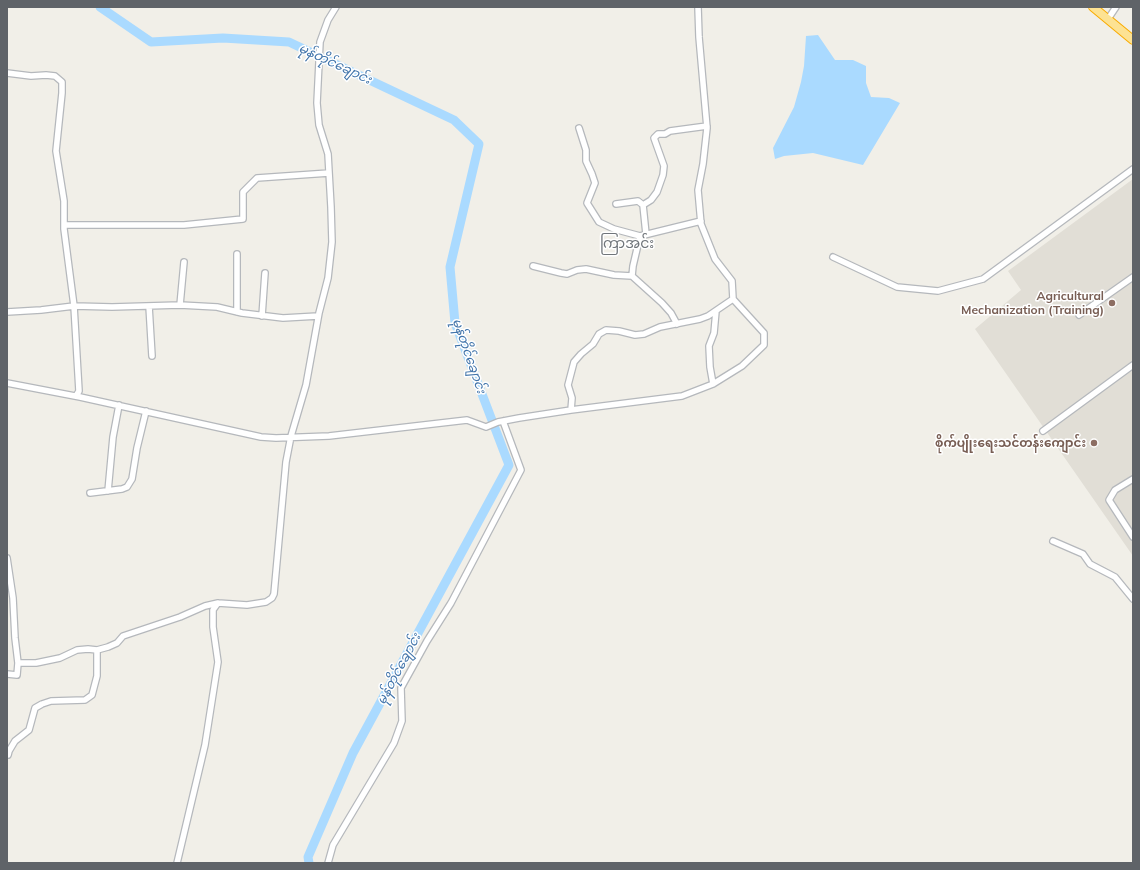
<!DOCTYPE html>
<meta charset="utf-8">
<style>
body{margin:0}
#map{position:relative;width:1140px;height:870px;overflow:hidden;background:#f1efe8;font-family:Mulish,sans-serif}
canvas{display:block}
.frame{position:absolute;inset:0;border:8px solid #5f6368;pointer-events:none}
</style>
<div id="map">
<canvas width="1140" height="870"></canvas>
<div class="frame"></div>
</div>
<script>
const ctx = document.querySelector('canvas').getContext('2d');
ctx.lineJoin = 'round';
function fillPath(path, color) {
  ctx.fillStyle = color;
  ctx.fill(path, 'evenodd');
}
function poly(rows) {
  const path = new Path2D();
  for (const r of rows) {
    path.moveTo(r[0], r[1]);
    for (let i = 2; i < r.length; i += 2) path.lineTo(r[i], r[i + 1]);
  }
  return path;
}
function strokePath(path, color, width, dash) {
  ctx.strokeStyle = color;
  ctx.lineWidth = width;
  ctx.lineCap = dash ? 'butt' : 'round';
  ctx.setLineDash(dash || []);
  ctx.stroke(path);
}
function drawText(font, color, halo, rows, align = 'center') {
  ctx.font = font + ' Mulish,"Noto Sans Myanmar",sans-serif';
  ctx.lineWidth = 3;
  ctx.setLineDash([]);
  ctx.textBaseline = 'middle';
  ctx.strokeStyle = halo;
  ctx.fillStyle = color;
  for (const [text, x, y, turn = 0] of rows) {
    ctx.save();
    ctx.translate(x, y);
    ctx.rotate((+turn || 0) * Math.PI / 180);
    ctx.textAlign = isNaN(turn) ? turn : align;
    if (halo) ctx.strokeText(text, 0, 0);
    ctx.fillText(text, 0, 0);
    ctx.restore();
  }
}
const education = poly([
 [1133,179,1133,556,975,329,1021,290,1008,271]
]);
const water = poly([
 [818,35,835,60,853,60,866,66,866,83,871,97,889,98,900,103,863,165,813,153,784,156,775,159,773,148,794,107,801,82,804,66,806,36]
]);
const river = poly([
 [100,7,151,42,223,38,289,42,454,120,479,144,450,267,455,323,509,465,353,753,308,857,309,863]
]);
const minor = poly([
 [1108,19,1116,7],
 [7,73,31,76,46,75,55,76,62,82,62,93,56,151,64,201,64,229,74,306,79,391,76,396],
 [579,128,586,150,586,161,592,174,595,183,587,203,599,222,614,229,640,236],
 [616,204,638,201,643,205],
 [64,225,184,225,243,219,243,192,257,178,329,173],
 [646,234,643,205,651,200,657,192,663,175,664,166,654,138,658,134,665,134,670,131,707,126],
 [237,254,237,312],
 [833,257,897,287,938,291,983,279,1133,169],
 [533,266,561,273,567,274,577,270,586,269,614,275,632,276],
 [180,305,184,262],
 [149,306,152,356],
 [7,312,41,310,74,306,112,307,180,305,217,307,242,313,283,318,318,316],
 [1079,315,1133,277],
 [262,316,265,273],
 [677,324,671,313,662,303,632,276,633,266,640,236,701,221],
 [7,383,80,397,261,437,276,438,329,436,467,420,486,427,498,422,519,418,571,410,682,396,713,384,742,366,764,345,764,333,733,299,732,281,715,259,701,224,698,190,703,164,707,128,699,37,698,7],
 [713,384,710,367,709,346,714,333,716,311],
 [571,410,572,398,568,385,574,362,581,354,593,344,599,334,606,330,619,331,635,335,644,334,660,327,700,319,708,316,733,299],
 [1043,431,1133,365],
 [1133,479,1115,490,1109,500,1133,537],
 [108,491,113,437,119,405],
 [90,493,122,489,127,487,132,479,137,448,146,411],
 [1053,541,1083,554,1090,564,1115,577,1133,599],
 [7,558,13,598,15,638,18,663],
 [7,674,17,675,18,663,36,663,60,658,77,650,88,649,97,650],
 [8,755,9,751,15,741,29,730,35,708,42,704,51,701,85,700,92,695,97,676,97,650,108,647,117,643,123,636,180,617,205,606,218,603],
 [177,863,205,745,218,662,213,627,213,610,218,603,247,605,266,602,272,598,274,594,286,462,291,436,306,385,319,313,328,278,332,242,331,207,328,154,319,125,317,103,320,42,328,20,336,7],
 [328,863,333,845,394,743,402,721,401,688,427,641,451,603,521,470,503,421]
]);
const highway = poly([
 [1093,7,1133,40]
]);
const markers = [
 [1112,303,4,"#8d6e63"],
 [1094,443,4,"#8d6e63"]
];
const educationNames = [
 ["Agricultural",1104,296],
 ["Mechanization (Training)",1104,310],
 ["စိုက်ပျိုးရေးသင်တန်းကျောင်း",1086,443]
];
const waterNames = [
 ["မုန်တိုင်ချောင်း",335,64,25],
 ["မုန်တိုင်ချောင်း",469,356,71],
 ["မုန်တိုင်ချောင်း",399,669,-62]
];
const quarterNames = [
 ["ကြာအင်း",627,244]
];
fillPath(education, '#e1ded6');
fillPath(water, '#aadaff');
strokePath(river, '#aadaff', 9);
strokePath(minor, '#b5b8bc', 8);
strokePath(highway, '#f9ab00', 10);
strokePath(minor, '#fff', 5.5);
strokePath(highway, '#fde293', 8);
for (const [x, y, r, color] of markers) {
  const dot = new Path2D();
  dot.arc(x, y, r, 0, 2 * Math.PI);
  ctx.fillStyle = color;
  ctx.fill(dot);
  strokePath(dot, '#fff', 1.5);
}
drawText('bold 12px', '#785e54', '#fff', educationNames, 'right');
drawText('italic 13px', '#4174aa', '#fff', waterNames);
drawText('14px', '#70757a', '#fff', quarterNames);
</script>
